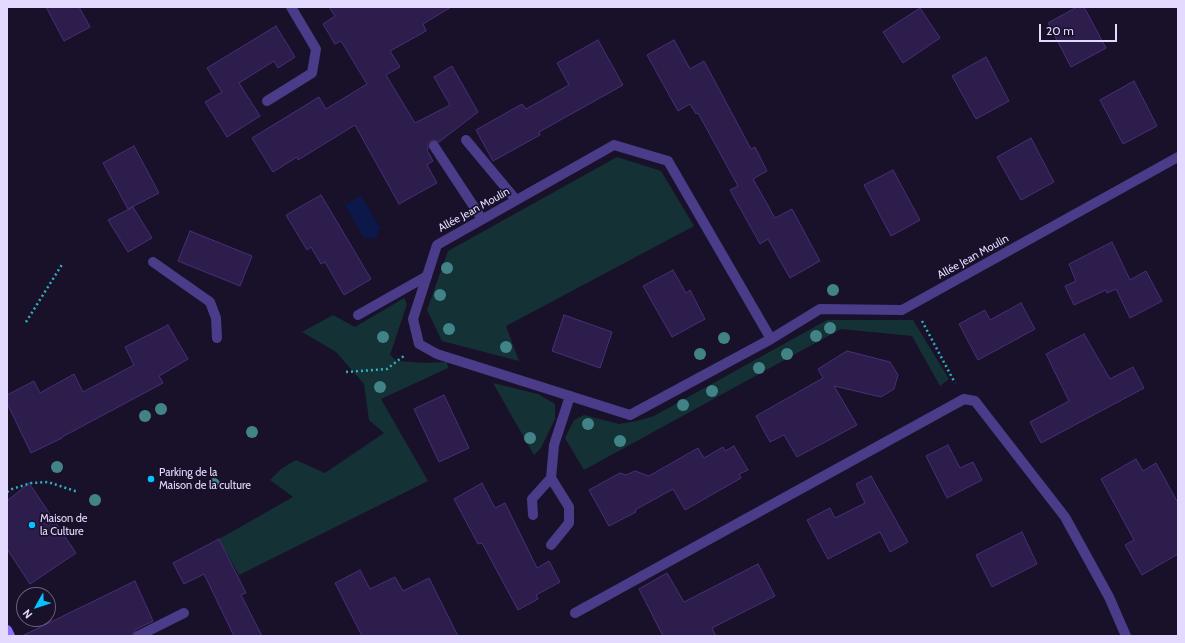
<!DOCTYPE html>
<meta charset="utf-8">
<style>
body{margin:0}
#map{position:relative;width:1185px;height:643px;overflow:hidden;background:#19112a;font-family:Cabin,sans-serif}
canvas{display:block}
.frame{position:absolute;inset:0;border:8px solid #e4daff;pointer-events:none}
.north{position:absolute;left:16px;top:587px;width:40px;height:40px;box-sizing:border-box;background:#19112a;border:1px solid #6a617f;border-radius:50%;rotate:231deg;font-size:11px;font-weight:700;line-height:16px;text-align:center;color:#e4daff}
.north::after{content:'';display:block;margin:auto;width:14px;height:18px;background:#06c2ff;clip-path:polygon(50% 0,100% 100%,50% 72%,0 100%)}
.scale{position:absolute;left:1039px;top:24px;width:78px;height:18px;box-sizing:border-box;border:2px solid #e4daff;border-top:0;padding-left:5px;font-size:12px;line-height:14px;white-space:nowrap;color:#e4daff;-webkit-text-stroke:3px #19112a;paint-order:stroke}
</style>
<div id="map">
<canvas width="1185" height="643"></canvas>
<div class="frame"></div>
<div class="north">N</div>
<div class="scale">20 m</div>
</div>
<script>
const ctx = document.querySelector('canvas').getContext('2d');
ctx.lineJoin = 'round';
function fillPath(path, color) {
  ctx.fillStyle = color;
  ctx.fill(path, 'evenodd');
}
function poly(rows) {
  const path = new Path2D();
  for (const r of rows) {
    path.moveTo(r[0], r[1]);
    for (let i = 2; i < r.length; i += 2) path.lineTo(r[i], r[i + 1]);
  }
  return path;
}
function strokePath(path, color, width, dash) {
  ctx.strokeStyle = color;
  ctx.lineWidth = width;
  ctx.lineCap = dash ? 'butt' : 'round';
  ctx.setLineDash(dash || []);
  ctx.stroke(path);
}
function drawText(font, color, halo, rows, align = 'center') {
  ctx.font = font + ' Cabin,sans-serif';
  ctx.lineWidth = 3.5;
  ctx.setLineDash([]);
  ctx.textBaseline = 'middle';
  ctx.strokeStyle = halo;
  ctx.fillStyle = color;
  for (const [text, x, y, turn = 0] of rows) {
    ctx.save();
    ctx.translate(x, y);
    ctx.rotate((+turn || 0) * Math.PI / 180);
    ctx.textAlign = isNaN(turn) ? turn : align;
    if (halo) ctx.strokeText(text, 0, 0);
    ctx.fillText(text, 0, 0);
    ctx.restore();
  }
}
const green = poly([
 [617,157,661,171,694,226,506,326,519,361,442,341,427,310,448,251],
 [404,298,407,304,390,355,397,361,425,363,447,362,448,368,381,399,428,481,239,575,219,539,293,497,270,480,281,469,296,460,325,473,384,433,369,420,364,384,336,352,302,332,333,315,355,327],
 [827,320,913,320,949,379,940,386,912,336,841,329,584,470,565,438,574,420,584,415,619,424,637,421,654,416],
 [493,383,538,394,555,404,555,419,541,448,534,455]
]);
const water = poly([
 [361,196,381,229,378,231,377,237,373,239,367,237,364,239,345,205]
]);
const building = poly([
 [46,7,79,7,90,27,64,41,46,7],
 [329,7,451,7,423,24,426,31,390,51,400,67,386,75,415,123,450,105,434,77,452,66,478,112,439,142,433,140,428,143,428,149,427,150,433,161,427,165,437,183,399,204,355,125,298,160,297,157,273,172,252,138,319,97,326,109,367,84,341,41,335,44,323,24,335,16,329,7],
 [1077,7,1084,7,1106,48,1071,67,1048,23,1077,7],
 [920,8,940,38,903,63,883,32,920,8],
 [276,26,295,57,278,68,274,61,239,83,260,116,227,137,205,102,222,92,207,68,276,26],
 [598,40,623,85,539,132,540,135,493,161,476,130,522,104,526,109,569,85,557,63,598,40],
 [674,40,690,69,704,61,751,149,755,147,767,171,753,179,775,218,792,209,820,261,790,278,768,239,760,244,730,190,738,186,698,113,696,114,690,104,678,111,647,55,674,40],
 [986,57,1009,101,976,119,952,76,986,57],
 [1134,81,1157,126,1123,144,1100,100,1134,81],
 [1031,138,1054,182,1021,200,997,157,1031,138],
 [134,146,159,193,128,209,103,163,134,146],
 [893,170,920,220,891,236,864,185,893,170],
 [321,195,371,279,344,295,325,262,321,264,311,247,307,250,286,215,321,195],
 [133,207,152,238,128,252,108,220,133,207],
 [190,231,252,256,240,286,178,261,190,231],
 [1112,242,1130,280,1146,271,1162,301,1130,318,1116,289,1107,293,1106,290,1074,305,1065,286,1076,281,1069,264,1112,242],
 [673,270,686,293,690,290,705,319,672,337,643,286,673,270],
 [1021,303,1035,329,978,360,959,324,985,310,990,320,1021,303],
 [564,315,612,332,600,368,552,351,564,315],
 [168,325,188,359,159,376,163,383,62,437,62,438,31,453,7,403,7,395,34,381,40,393,74,374,83,392,134,365,125,347,168,325],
 [1084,334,1110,379,1133,367,1144,388,1041,443,1030,422,1069,401,1046,354,1084,334],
 [847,351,890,362,898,375,894,389,881,397,834,386,857,425,797,457,784,435,770,442,756,416,823,378,818,369,847,351],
 [444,395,469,448,439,462,414,409,444,395],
 [948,445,960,468,973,462,982,480,947,498,926,456,948,445],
 [734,446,748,470,739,474,741,478,685,510,673,489,635,510,636,512,609,526,589,490,620,473,626,475,635,471,649,476,698,448,704,458,723,447,725,451,734,446],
 [1136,459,1143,471,1156,463,1178,503,1178,554,1142,575,1125,545,1134,540,1101,479,1136,459],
 [871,476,908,542,890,552,880,532,828,559,807,520,830,508,835,518,865,503,856,484,871,476],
 [29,483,76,553,30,584,7,549,7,501,29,483],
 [482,483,495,508,505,503,537,568,549,561,560,582,536,595,538,599,518,610,482,543,478,544,454,499,482,483],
 [1022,532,1037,564,992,587,976,555,1022,532],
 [219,539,246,593,241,595,262,636,234,636,204,574,184,584,173,563,219,539],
 [758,564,775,596,712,628,716,636,663,636,639,589,667,573,684,602,758,564],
 [360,570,370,589,395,577,403,591,429,578,458,636,362,636,335,583,360,570],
 [135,581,153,621,135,630,132,636,22,636,135,581]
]);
const path = poly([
 [922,321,955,383],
 [26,322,63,263],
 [346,372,387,369,405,355],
 [7,492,12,489,31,483,48,482,78,492]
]);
const service = poly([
 [466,140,516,200],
 [434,146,482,219],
 [153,262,210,302,216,318,217,338],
 [358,315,427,276],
 [533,515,532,499,551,478],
 [551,545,569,523,569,507,551,478,554,445,570,396],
 [138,636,184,613]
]);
const minor = poly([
 [267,101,312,73,316,49,291,7],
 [771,339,668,161,614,145,437,245,413,319,419,344,437,354,630,415,771,339,820,309,902,310,1178,157],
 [575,613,964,399,975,401,1065,517,1109,597,1126,636]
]);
const secondary = poly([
 [7,630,10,636]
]);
const trees = [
 [447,268],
 [833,290],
 [440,295],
 [830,328],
 [449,329],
 [816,336],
 [383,337],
 [724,338],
 [506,347],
 [700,354],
 [787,354],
 [759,368],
 [380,387],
 [712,391],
 [683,405],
 [161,409],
 [145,416],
 [588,424],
 [252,432],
 [530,438],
 [620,441],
 [57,467],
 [214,484],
 [95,500]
];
const markers = [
 [151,479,4,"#06c2ff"],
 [32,525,4,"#06c2ff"]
];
const streetNames = [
 ["Allée Jean Moulin",474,210,-29],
 ["Allée Jean Moulin",973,257,-29]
];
const poiNames = [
 ["Parking de la",159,473],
 ["Maison de la culture",159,486],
 ["Maison de",40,519],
 ["la Culture",40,532]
];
fillPath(green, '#143135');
fillPath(water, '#0b1849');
fillPath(building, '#2d1d4c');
strokePath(building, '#482f78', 1);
strokePath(path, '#30b1bd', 2.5, [2, 3]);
strokePath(service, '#4a3c89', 10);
strokePath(minor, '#4a3c89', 10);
strokePath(secondary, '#8a71ff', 10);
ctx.fillStyle = '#428388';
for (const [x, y] of trees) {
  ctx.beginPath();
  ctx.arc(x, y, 6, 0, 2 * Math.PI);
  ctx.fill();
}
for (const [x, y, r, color] of markers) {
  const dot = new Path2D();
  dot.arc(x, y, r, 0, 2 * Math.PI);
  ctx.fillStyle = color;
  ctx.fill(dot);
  strokePath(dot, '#19112a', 1.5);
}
drawText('11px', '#e4daff', '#19112a', streetNames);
drawText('11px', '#e4daff', '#19112a', poiNames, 'left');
</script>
